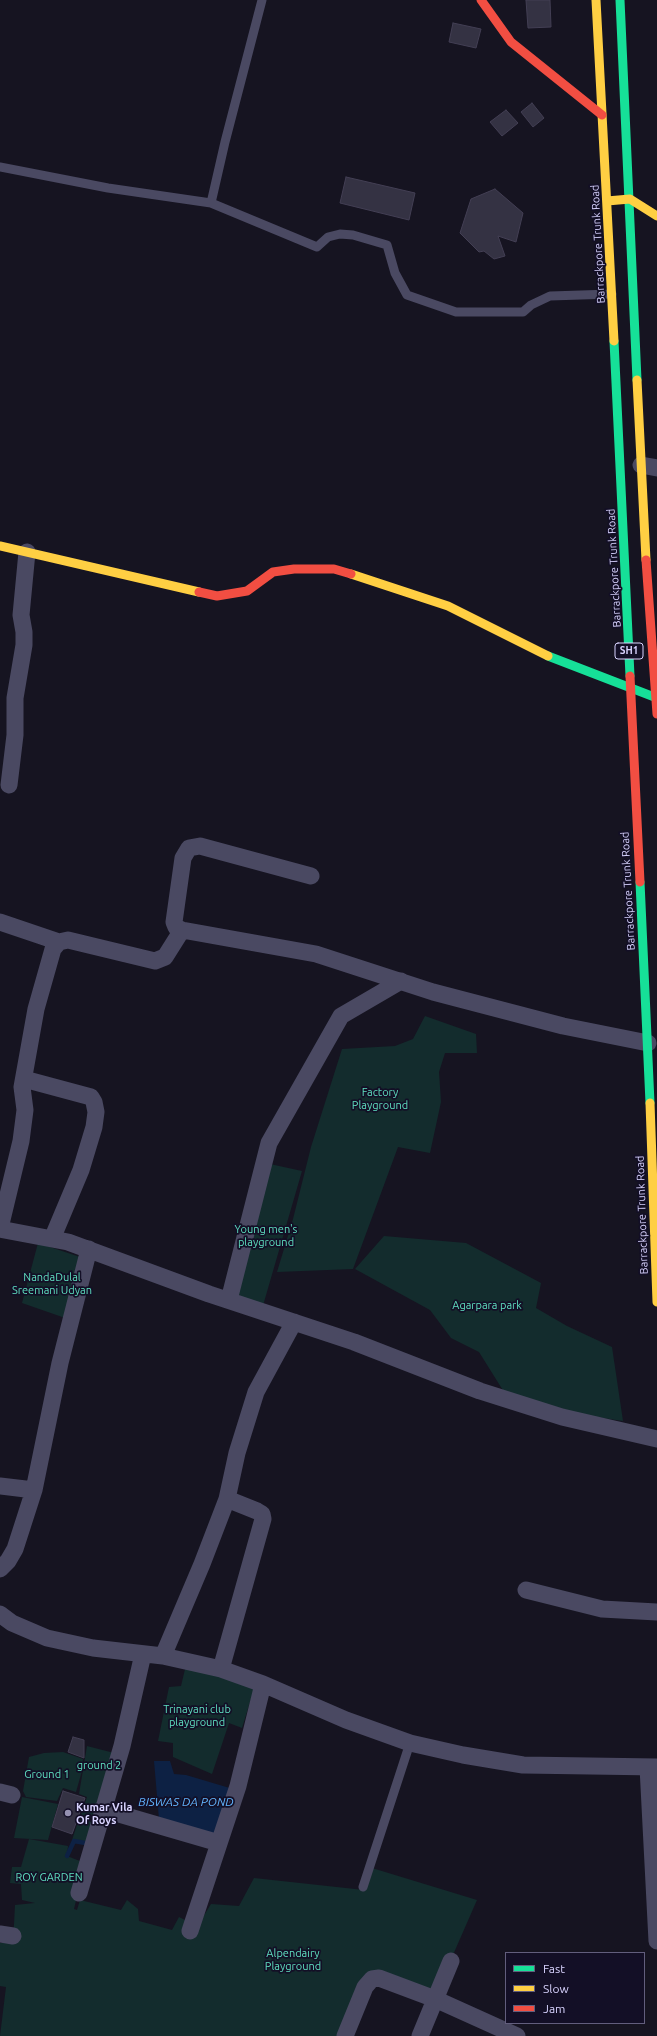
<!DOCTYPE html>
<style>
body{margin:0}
#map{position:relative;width:657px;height:2036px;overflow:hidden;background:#161421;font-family:Ubuntu,sans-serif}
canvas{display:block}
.legend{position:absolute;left:505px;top:1952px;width:140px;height:72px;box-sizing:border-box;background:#130f26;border:1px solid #625e7d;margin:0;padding:5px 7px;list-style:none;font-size:12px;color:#d9d4ff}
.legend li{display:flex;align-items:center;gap:8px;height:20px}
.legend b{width:20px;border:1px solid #625e7d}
</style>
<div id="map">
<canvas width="657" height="2036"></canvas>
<ul class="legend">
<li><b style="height:5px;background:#16e098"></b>Fast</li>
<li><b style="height:5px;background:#ffcf43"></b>Slow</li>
<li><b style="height:5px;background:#f24e42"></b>Jam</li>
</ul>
</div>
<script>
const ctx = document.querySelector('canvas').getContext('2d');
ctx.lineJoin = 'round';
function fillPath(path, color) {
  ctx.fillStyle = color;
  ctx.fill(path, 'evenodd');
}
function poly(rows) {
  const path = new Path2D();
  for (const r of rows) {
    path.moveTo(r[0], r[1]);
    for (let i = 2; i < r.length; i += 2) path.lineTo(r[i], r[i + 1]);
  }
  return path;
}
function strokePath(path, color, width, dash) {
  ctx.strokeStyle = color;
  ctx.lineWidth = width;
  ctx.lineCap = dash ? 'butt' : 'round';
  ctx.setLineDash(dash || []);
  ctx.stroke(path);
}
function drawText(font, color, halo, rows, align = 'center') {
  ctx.font = font + ' Ubuntu,sans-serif';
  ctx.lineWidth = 3.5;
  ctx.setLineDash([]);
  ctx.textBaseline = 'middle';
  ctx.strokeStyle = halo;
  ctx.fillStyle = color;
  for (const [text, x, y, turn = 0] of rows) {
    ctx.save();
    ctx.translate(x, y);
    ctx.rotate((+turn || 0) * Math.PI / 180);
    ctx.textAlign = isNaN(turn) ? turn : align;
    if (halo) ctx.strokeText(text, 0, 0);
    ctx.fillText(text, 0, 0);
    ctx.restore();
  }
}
const green = poly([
 [425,1016,476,1034,477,1053,445,1053,439,1072,441,1102,430,1153,398,1147,353,1269,277,1272,293,1219,311,1147,342,1049,395,1046,413,1039],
 [270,1164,302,1171,262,1309,230,1299],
 [384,1236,466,1243,541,1283,536,1308,567,1326,612,1347,623,1421,562,1412,504,1392,479,1352,451,1338,430,1310,355,1269],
 [38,1243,83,1258,68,1319,22,1303],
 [186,1665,255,1686,242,1728,229,1723,212,1774,173,1757,173,1743,158,1741,169,1687,181,1686],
 [87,1746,118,1754,97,1819,81,1815,87,1797,79,1794],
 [63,1752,83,1759,82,1771,76,1792,63,1788,57,1801,26,1797,23,1791,29,1757,44,1753],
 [22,1797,58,1804,48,1840,14,1838],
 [79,1819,96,1823,91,1843,72,1840],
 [29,1839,68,1846,67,1856,85,1863,74,1909,77,1910,80,1900,121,1910,127,1900,138,1909,139,1921,172,1930,179,1917,191,1923,192,1935,211,1904,239,1906,254,1878,364,1890,372,1868,477,1900,435,1996,372,1971,344,2036,0,2036,6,1987,0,1986,0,1943,13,1943,15,1905,35,1903,22,1900,21,1884,10,1883,12,1867,21,1867]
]);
const water = poly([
 [154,1761,170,1761,174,1774,186,1775,233,1789,217,1838,159,1819]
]);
const stream = poly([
 [67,1856,74,1841,91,1844]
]);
const building = poly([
 [526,0,550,0,551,27,528,28,526,0],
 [453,23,481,29,476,48,449,42,453,23],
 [532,103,544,118,533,127,521,112,532,103],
 [506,110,518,123,502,136,490,122,506,110],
 [346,177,415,193,409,220,340,203,346,177],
 [495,189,523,213,516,242,498,236,505,256,494,259,484,251,479,252,460,233,471,199,495,189],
 [73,1737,84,1740,84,1758,68,1752,73,1737],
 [63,1791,85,1798,72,1834,52,1827,63,1791]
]);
const lane = poly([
 [0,167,108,188,211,203,225,142,262,0],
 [211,203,317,247,328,237,340,234,353,235,387,245,395,273,407,295,456,312,523,312,531,305,550,296,612,294],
 [363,1887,410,1743]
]);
const street = poly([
 [641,465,657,468],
 [9,785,15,735,15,698,24,645,24,632,21,615,27,552],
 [311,876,200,846,189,848,183,858,174,922,176,927,182,930,316,954,433,992,563,1026,648,1043],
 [0,922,59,942],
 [24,1079,91,1097,94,1102,96,1112,94,1127,81,1170,52,1239],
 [0,1228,21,1141,25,1110,22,1087,36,1009,53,949,59,942,68,940,155,961,165,957,182,930],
 [0,1229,68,1242,209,1294,354,1342,480,1391,562,1417,657,1439],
 [229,1300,269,1143,341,1016,401,981],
 [0,1486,34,1490],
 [0,1569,8,1561,15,1549,34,1490,60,1363,89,1249],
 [526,1590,602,1609,657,1612],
 [0,1614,12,1623,47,1638,93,1648,163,1656,202,1564,227,1499,237,1453,256,1392,294,1322],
 [163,1656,221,1669,263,1684,346,1720,410,1743,463,1755,523,1765,657,1767],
 [221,1669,263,1519,262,1514,257,1511,227,1499],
 [648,1767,657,1941],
 [0,1792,12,1795],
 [102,1809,219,1843],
 [79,1893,122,1746,143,1654],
 [190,1931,238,1786,263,1684],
 [0,1934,13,1936],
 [345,2036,365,1987,372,1979,379,1978,435,1999,517,2036],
 [420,2036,451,1961]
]);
const fast = poly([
 [620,0,637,380],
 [614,341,630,676],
 [548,656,657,698],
 [640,882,650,1103]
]);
const slow = poly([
 [596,0,614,341],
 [607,201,630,199,657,216],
 [637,380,646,560],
 [0,546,199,592],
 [351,574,448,606,548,656],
 [650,1103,657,1302]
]);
const jam = poly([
 [481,0,511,42,602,115],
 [646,560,657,714],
 [199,592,217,596,247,591,273,572,294,569,334,569,351,574],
 [630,676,640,882]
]);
const markers = [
 [68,1813,4,"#9591b1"]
];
const shields = [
 [629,651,28]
];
const shieldNames = [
 ["SH1",629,651]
];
const streetNames = [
 ["Barrackpore Trunk Road",598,244,-93],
 ["Barrackpore Trunk Road",614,568,-93],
 ["Barrackpore Trunk Road",628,891,-93],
 ["Barrackpore Trunk Road",642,1215,-92]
];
const parkNames = [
 ["Factory",380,1092],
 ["Playground",380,1105],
 ["Young men's",266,1229],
 ["playground",266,1242],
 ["NandaDulal",52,1277],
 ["Sreemani Udyan",52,1290],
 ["Agarpara park",487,1305],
 ["Trinayani club",197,1709],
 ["playground",197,1722],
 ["ground 2",99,1765],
 ["Ground 1",47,1774],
 ["ROY GARDEN",49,1877],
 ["Alpendairy",293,1953],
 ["Playground",293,1966]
];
const poiNames = [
 ["Kumar Vila",76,1807],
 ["Of Roys",76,1820]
];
const waterNames = [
 ["BISWAS DA POND",186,1802]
];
fillPath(green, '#132c2d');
fillPath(water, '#0d2144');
strokePath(stream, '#0d2144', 4.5);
fillPath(building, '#343243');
strokePath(building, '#433f54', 1);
strokePath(lane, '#4a4962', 9);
strokePath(street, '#4a4962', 17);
strokePath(fast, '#16e098', 9);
strokePath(slow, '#ffcf43', 9);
strokePath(jam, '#f24e42', 9);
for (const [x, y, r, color] of markers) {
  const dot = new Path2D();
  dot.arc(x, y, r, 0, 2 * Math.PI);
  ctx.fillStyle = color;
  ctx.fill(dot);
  strokePath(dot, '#130f26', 1.5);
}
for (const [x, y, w] of shields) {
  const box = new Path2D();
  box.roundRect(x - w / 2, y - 8, w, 16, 3);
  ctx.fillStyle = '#130f26';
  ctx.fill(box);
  strokePath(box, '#d9d4ff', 1);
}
drawText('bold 10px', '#d9d4ff', null, shieldNames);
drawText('11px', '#d9d4ff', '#130f26', streetNames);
drawText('11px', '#5fe0c0', '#130f26', parkNames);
drawText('bold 11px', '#d9d4ff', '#130f26', poiNames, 'left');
drawText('italic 12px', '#62b6ff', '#130f26', waterNames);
</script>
